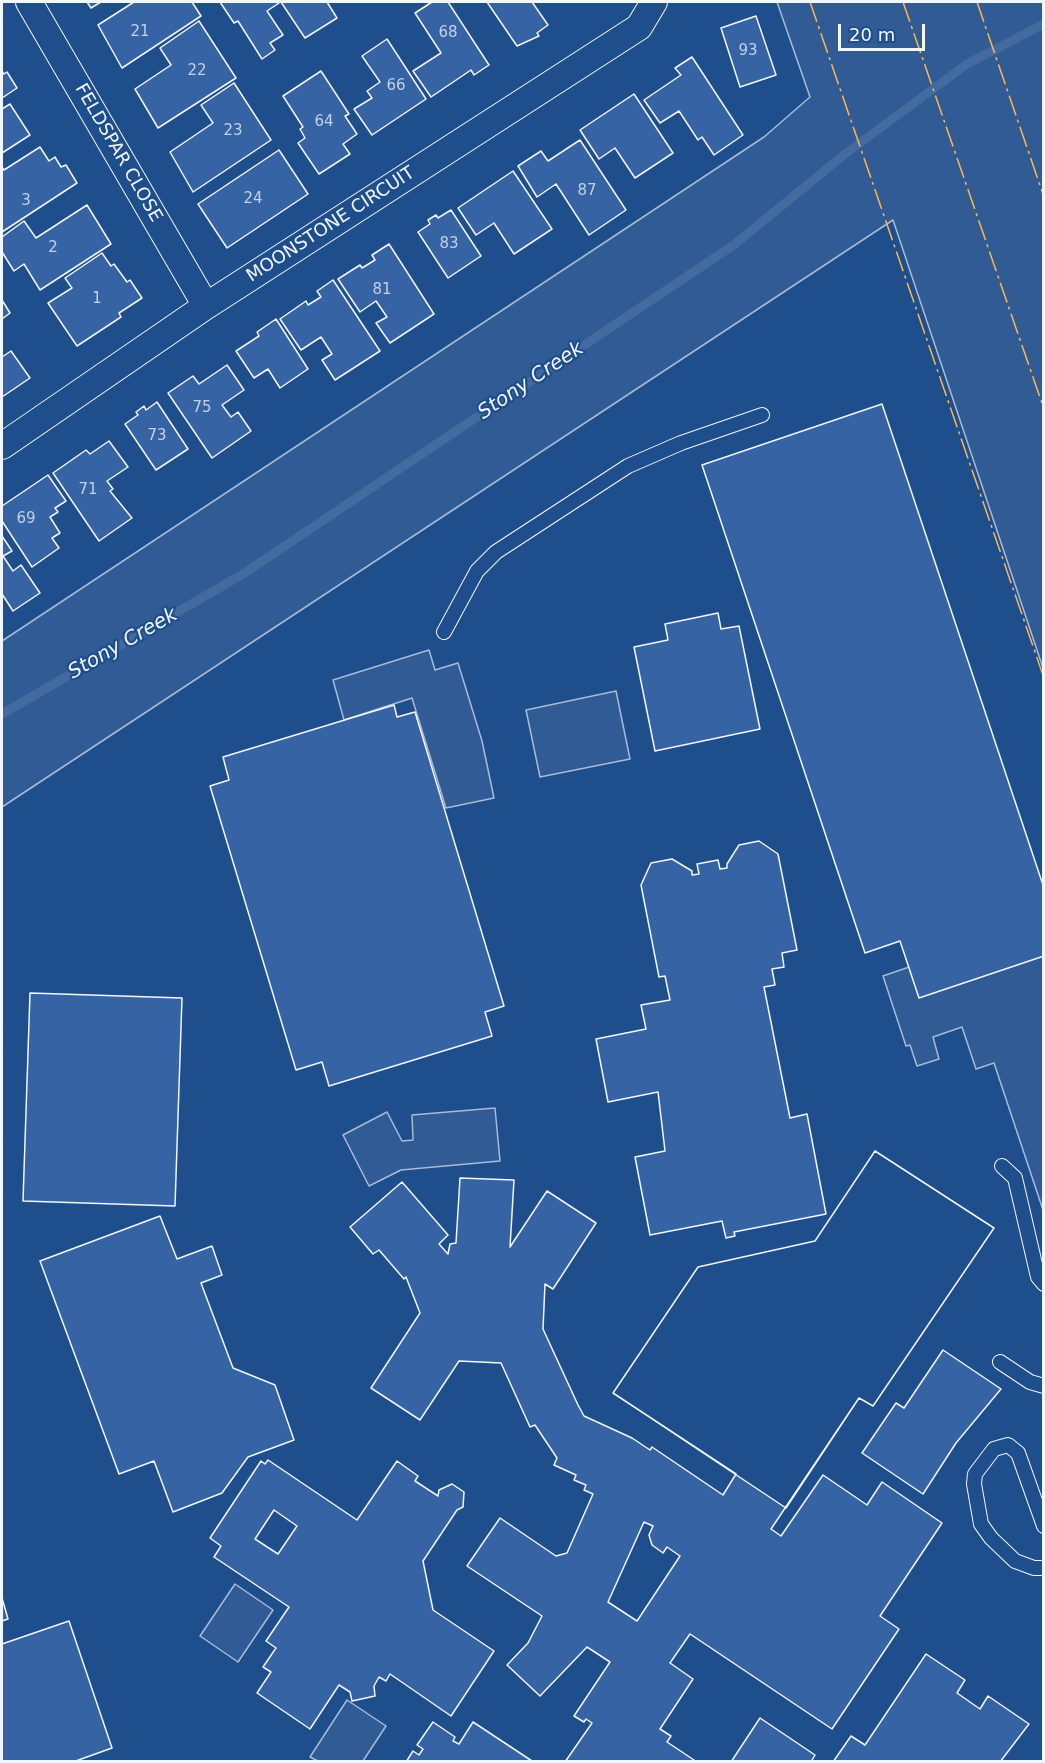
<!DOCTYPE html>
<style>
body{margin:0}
#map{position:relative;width:1045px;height:1763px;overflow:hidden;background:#1f4e8c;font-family:"DejaVu Sans",sans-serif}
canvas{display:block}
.frame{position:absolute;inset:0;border:3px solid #f2f6ff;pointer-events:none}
.scale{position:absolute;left:838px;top:24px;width:87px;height:27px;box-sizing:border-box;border:3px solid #f2f6ff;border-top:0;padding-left:8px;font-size:18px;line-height:21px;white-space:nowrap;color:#f2f6ff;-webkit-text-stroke:4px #1f4e8c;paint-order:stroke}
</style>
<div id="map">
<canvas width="1045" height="1763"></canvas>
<div class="frame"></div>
<div class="scale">20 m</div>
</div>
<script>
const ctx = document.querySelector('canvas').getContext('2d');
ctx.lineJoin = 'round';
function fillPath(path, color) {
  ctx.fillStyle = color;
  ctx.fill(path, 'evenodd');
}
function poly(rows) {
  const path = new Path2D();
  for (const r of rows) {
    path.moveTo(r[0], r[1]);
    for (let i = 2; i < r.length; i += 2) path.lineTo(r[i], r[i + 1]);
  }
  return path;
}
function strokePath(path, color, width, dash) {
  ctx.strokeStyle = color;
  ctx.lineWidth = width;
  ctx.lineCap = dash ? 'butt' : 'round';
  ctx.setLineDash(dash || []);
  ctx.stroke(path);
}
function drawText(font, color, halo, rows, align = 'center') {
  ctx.font = font + ' "DejaVu Sans",sans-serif';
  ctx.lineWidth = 4.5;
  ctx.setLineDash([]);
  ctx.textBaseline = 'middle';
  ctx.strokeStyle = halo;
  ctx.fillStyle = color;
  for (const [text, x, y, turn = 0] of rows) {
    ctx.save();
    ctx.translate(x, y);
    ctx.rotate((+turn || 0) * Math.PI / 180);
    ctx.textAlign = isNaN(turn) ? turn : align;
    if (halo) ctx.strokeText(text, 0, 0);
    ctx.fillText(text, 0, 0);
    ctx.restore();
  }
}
const built = poly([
 [777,2,1043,2,1043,668,893,220,2,807,2,641,764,137,810,97,777,2],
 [429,650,435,670,458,663,482,741,494,798,446,808,412,698,344,720,333,680,429,650],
 [616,691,630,759,540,777,526,710,616,691],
 [1043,921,1043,1210,994,1063,976,1069,962,1027,933,1037,939,1059,917,1066,910,1045,906,1046,883,976,1043,921],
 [495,1108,500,1161,401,1170,369,1186,343,1135,387,1112,402,1141,413,1140,412,1115,495,1108],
 [235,1584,273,1610,238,1662,200,1636,235,1584],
 [347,1700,386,1726,363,1761,318,1761,310,1757,347,1700]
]);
const stream = poly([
 [2,714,243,574,735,244,845,154,967,64,1044,24]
]);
const building = poly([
 [87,2,101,2,91,8,87,2],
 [134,2,192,2,201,16,122,68,98,25,134,2],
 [220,2,277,2,279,3,267,11,283,35,270,43,275,50,262,59,238,21,234,23,220,2],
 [281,2,327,2,337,18,305,38,281,2],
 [432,2,448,2,489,65,474,75,471,70,431,97,413,71,441,53,415,13,432,2],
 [487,2,532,2,548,25,537,33,539,36,517,46,487,2],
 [756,16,776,75,740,87,721,28,756,16],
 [199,21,236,78,158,128,135,89,171,65,160,48,199,21],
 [387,39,426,99,372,135,354,109,372,98,367,91,380,82,362,56,387,39],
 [692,57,743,135,714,155,702,137,698,140,679,111,660,123,644,100,681,75,675,68,692,57],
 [2,71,4,74,7,72,17,88,2,98,2,71],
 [321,71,349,114,345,116,357,134,343,144,350,154,319,174,298,143,305,138,300,129,303,127,283,96,321,71],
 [234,83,271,140,193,192,170,152,213,123,201,105,234,83],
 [634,94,673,153,635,178,615,148,599,159,580,130,634,94],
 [10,104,30,135,2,153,2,109,10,104],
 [580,140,626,210,589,235,556,184,537,197,518,166,541,151,548,161,580,140],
 [40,147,49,161,55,157,61,167,66,165,77,183,2,232,2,167,4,170,40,147],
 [279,150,308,194,227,248,198,204,279,150],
 [513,171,552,229,514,254,494,223,476,235,458,208,513,171],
 [87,205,111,244,40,290,24,264,14,271,2,252,2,237,24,221,36,238,87,205],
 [451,210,481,256,448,278,418,232,430,224,428,220,436,215,438,218,451,210],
 [389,244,434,314,390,343,376,323,387,317,376,301,360,312,338,279,360,265,362,268,375,260,372,255,389,244],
 [102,253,111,266,114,264,127,282,130,280,142,298,119,313,121,317,77,346,48,303,72,288,65,278,102,253],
 [333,280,380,351,335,380,322,360,332,354,321,337,301,350,280,319,306,301,308,305,321,297,317,291,333,280],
 [2,300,10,313,2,319,2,300],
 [276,319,308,369,280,388,268,369,254,378,236,351,259,336,257,332,276,319],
 [11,351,30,378,2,397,2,357,11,351],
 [227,365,244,390,222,405,231,417,238,412,251,431,212,458,168,393,193,376,199,384,227,365],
 [157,402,188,449,156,470,125,424,138,415,136,412,144,406,146,410,157,402],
 [882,404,1044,888,1044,956,919,998,900,941,865,953,702,465,882,404],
 [109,441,128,467,107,481,113,489,110,491,132,518,99,541,53,473,86,450,90,454,109,441],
 [48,475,66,501,55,508,58,512,50,517,60,533,52,538,59,548,32,567,2,521,2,506,48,475],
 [2,536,12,551,3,556,13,571,21,565,40,593,13,611,2,594,2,536],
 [718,613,721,629,739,626,760,729,655,751,634,647,668,640,665,624,718,613],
 [394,705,397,717,415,712,504,1006,485,1012,492,1036,329,1086,322,1062,296,1070,210,786,229,780,223,757,394,705],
 [759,841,778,854,797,950,782,953,784,967,772,969,775,985,764,987,790,1118,807,1114,826,1214,734,1232,735,1236,726,1238,722,1221,650,1235,635,1157,665,1151,658,1092,608,1102,596,1039,646,1029,641,1005,670,1000,665,976,659,977,641,885,651,863,672,859,692,871,692,875,699,874,697,864,718,860,720,869,727,868,727,864,739,845,759,841],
 [30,993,182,998,175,1206,23,1201,30,993],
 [875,1151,994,1228,873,1406,859,1398,771,1529,781,1536,823,1475,867,1505,882,1482,942,1523,880,1616,899,1629,832,1729,690,1634,670,1663,693,1679,660,1729,671,1736,667,1742,697,1762,565,1762,592,1723,586,1719,584,1722,574,1716,610,1662,587,1647,540,1696,507,1665,528,1643,542,1616,467,1566,500,1518,556,1556,567,1553,593,1494,584,1490,586,1485,574,1480,576,1475,554,1465,557,1458,535,1425,530,1427,501,1363,459,1361,420,1420,371,1388,420,1313,406,1277,404,1279,379,1250,373,1254,350,1227,402,1182,448,1235,439,1244,448,1254,450,1244,456,1243,460,1178,514,1180,510,1247,547,1191,596,1223,553,1289,545,1284,543,1329,578,1405,584,1416,632,1438,650,1450,652,1447,723,1495,736,1474,613,1393,698,1267,815,1241,875,1151],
 [644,1522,653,1526,649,1535,652,1545,663,1553,667,1547,680,1556,637,1621,608,1602,644,1522],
 [875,1151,994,1228,873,1406,859,1398,786,1508,613,1393,698,1267,815,1241,875,1151],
 [160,1216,177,1259,212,1246,222,1275,201,1283,233,1368,275,1385,294,1440,248,1457,222,1493,173,1512,154,1461,119,1474,40,1261,160,1216],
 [943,1350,1001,1389,956,1443,923,1494,862,1453,896,1403,904,1408,943,1350],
 [268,1460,357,1520,397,1461,418,1476,415,1481,438,1496,439,1490,452,1484,464,1492,463,1507,457,1510,423,1561,433,1610,494,1651,451,1716,390,1674,386,1681,379,1677,374,1686,375,1696,352,1701,350,1692,339,1685,310,1729,257,1693,271,1672,263,1667,276,1648,266,1641,289,1607,214,1557,221,1546,210,1538,261,1461,265,1464,268,1460],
 [274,1510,297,1526,278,1554,255,1539,274,1510],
 [2,1598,8,1619,2,1621,2,1598],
 [69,1621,112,1748,73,1762,2,1762,2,1644,69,1621],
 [926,1654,965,1680,957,1693,980,1709,988,1696,1029,1724,1000,1762,833,1762,851,1736,865,1745,926,1654],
 [760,1718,815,1755,811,1762,731,1762,760,1718],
 [433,1722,455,1737,453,1741,459,1744,473,1722,532,1761,406,1762,413,1751,419,1755,423,1749,417,1745,433,1722]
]);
const service = poly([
 [444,632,477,571,496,552,628,466,681,443,762,415],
 [1002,1166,1015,1178,1038,1277,1044,1284],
 [1000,1362,1030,1382,1044,1386],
 [1044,1526,1018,1453,1008,1445,994,1449,975,1474,974,1484,981,1524,991,1538,1015,1561,1034,1568,1044,1568]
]);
const minor = poly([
 [29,2,206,306],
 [2,446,206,306,639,27,654,2]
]);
const power = poly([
 [810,2,1044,678],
 [903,2,1044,409],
 [977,2,1044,197]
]);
const numberNames = [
 ["21",140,32],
 ["68",448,33],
 ["93",748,51],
 ["22",197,71],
 ["66",396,86],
 ["64",324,122],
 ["23",233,131],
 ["87",587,191],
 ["24",253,199],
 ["3",26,201],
 ["83",449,244],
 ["2",53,248],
 ["81",382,290],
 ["1",97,299],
 ["75",202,408],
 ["73",157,436],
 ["71",88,490],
 ["69",26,519]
];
const streetNames = [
 ["FELDSPAR CLOSE",118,153,60],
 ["MOONSTONE CIRCUIT",331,225,-33]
];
const waterNames = [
 ["Stony Creek",531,381,-34],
 ["Stony Creek",123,644,-30]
];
fillPath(built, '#305b95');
strokePath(built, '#a8bbd7', 1.5);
strokePath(stream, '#446ba0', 9);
fillPath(building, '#3563a3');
strokePath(building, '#f2f6ff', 1.5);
strokePath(service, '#f2f6ff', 16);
strokePath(minor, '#f2f6ff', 28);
strokePath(service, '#1f4e8c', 14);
strokePath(minor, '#1f4e8c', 26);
strokePath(power, '#ffb74d', 1.5, [21, 4.5, 3, 4.5]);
drawText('15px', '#c3d1e8', null, numberNames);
drawText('18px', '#f2f6ff', '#1f4e8c', streetNames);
drawText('italic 20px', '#f2f6ff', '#1f4e8c', waterNames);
</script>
